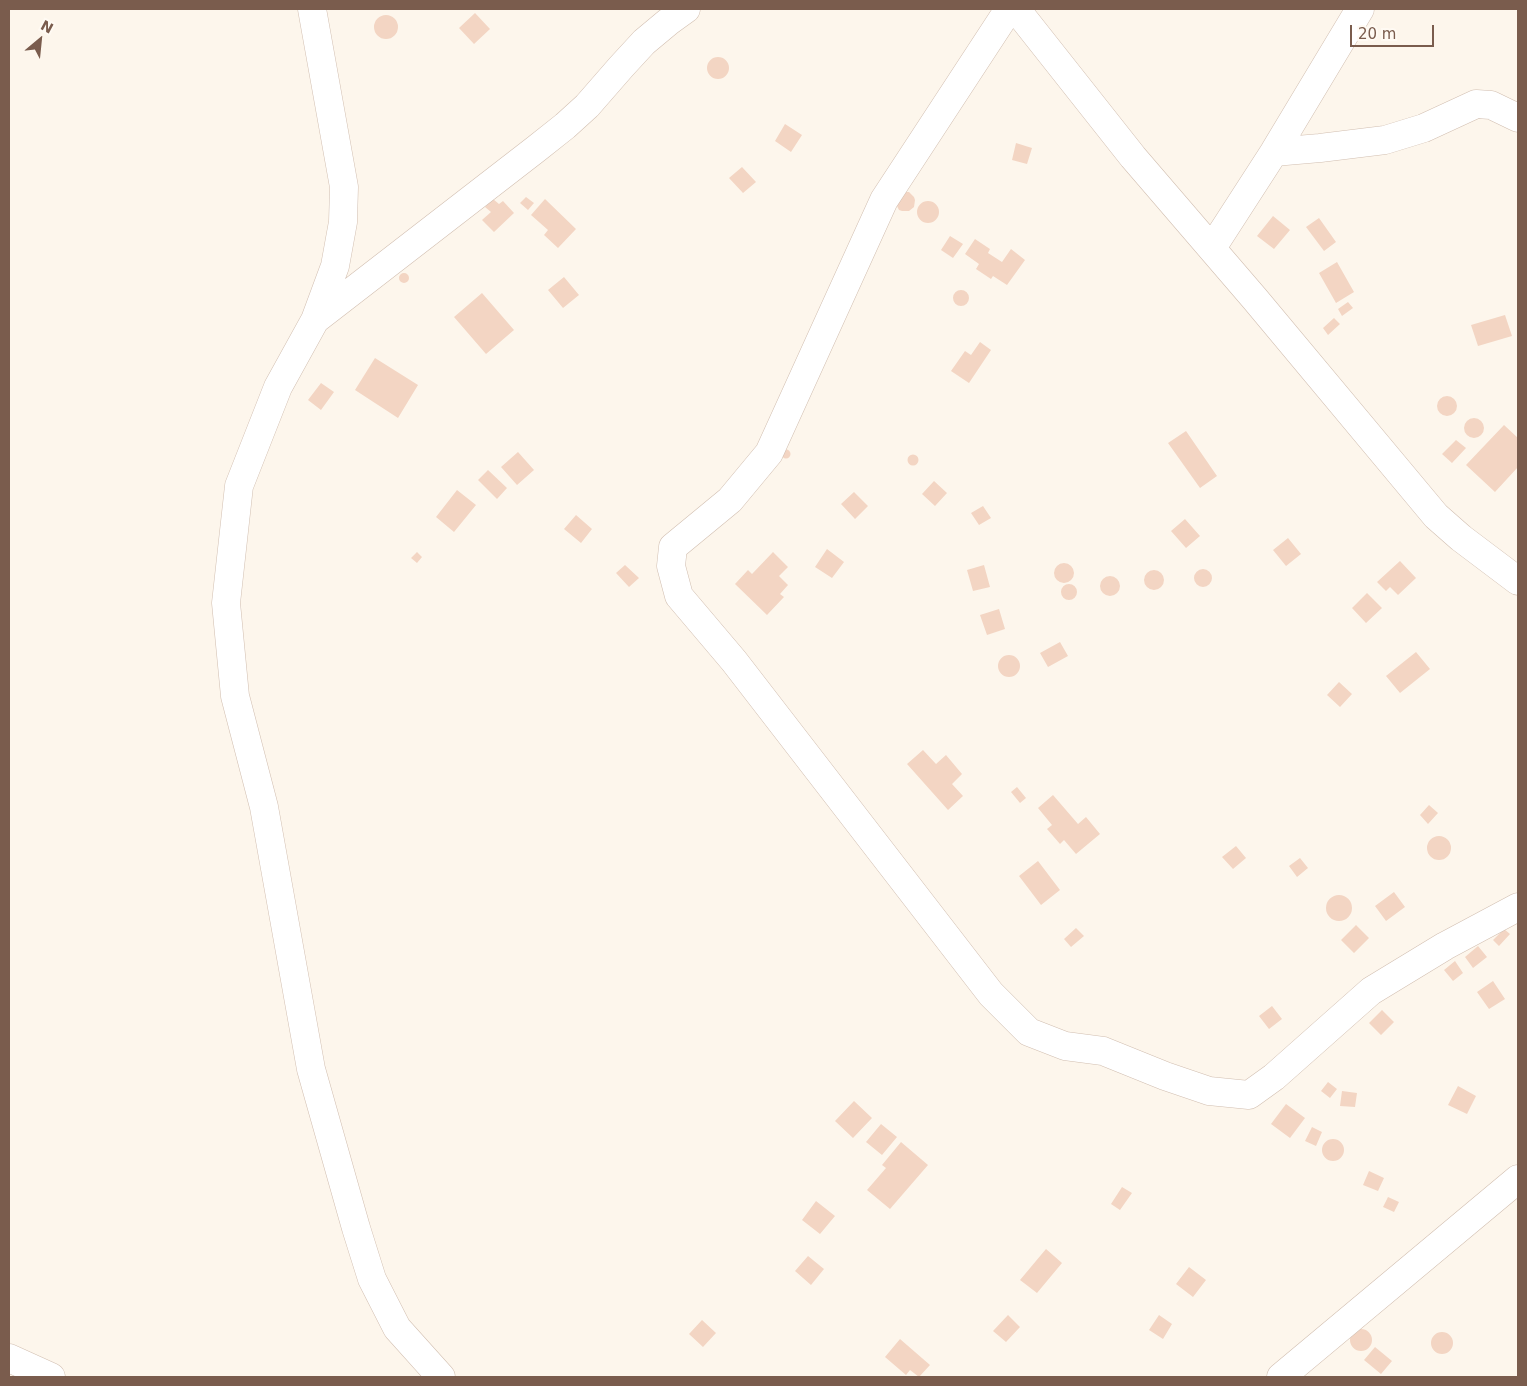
<!DOCTYPE html>
<style>
body{margin:0}
#map{position:relative;width:1527px;height:1386px;overflow:hidden;background:#fdf6ec;font-family:"DejaVu Sans",sans-serif}
canvas{display:block}
.frame{position:absolute;inset:0;border:10px solid #7a5c4d;pointer-events:none}
.north{position:absolute;left:15px;top:15px;width:50px;height:50px;-webkit-text-stroke:4px #fffaf3;paint-order:stroke;rotate:28deg;font-size:14px;font-weight:700;line-height:20px;text-align:center;color:#7a5c4d}
.north::after{content:'';display:block;margin:auto;width:18px;height:22px;background:#7a5c4d;clip-path:polygon(50% 0,100% 100%,50% 72%,0 100%)}
.scale{position:absolute;left:1350px;top:25px;width:84px;height:22px;box-sizing:border-box;border:2px solid #7a5c4d;border-top:0;padding-left:6px;font-size:15px;line-height:18px;white-space:nowrap;color:#7a5c4d;-webkit-text-stroke:4px #fffaf3;paint-order:stroke}
</style>
<div id="map">
<canvas width="1527" height="1386"></canvas>
<div class="frame"></div>
<div class="north">N</div>
<div class="scale">20 m</div>
</div>
<script>
const ctx = document.querySelector('canvas').getContext('2d');
ctx.lineJoin = 'round';
function fillPath(path, color) {
  ctx.fillStyle = color;
  ctx.fill(path, 'evenodd');
}
function poly(rows) {
  const path = new Path2D();
  for (const r of rows) {
    if (r.length === 3) {
      path.moveTo(r[0] + r[2], r[1]);
      path.arc(r[0], r[1], r[2], 0, 2 * Math.PI);
      continue;
    }
    path.moveTo(r[0], r[1]);
    for (let i = 2; i < r.length; i += 2) path.lineTo(r[i], r[i + 1]);
  }
  return path;
}
function strokePath(path, color, width, dash) {
  ctx.strokeStyle = color;
  ctx.lineWidth = width;
  ctx.lineCap = dash ? 'butt' : 'round';
  ctx.setLineDash(dash || []);
  ctx.stroke(path);
}
const building = poly([
 [475,13,490,29,474,44,459,28],
 [386,27,12],
 [718,68,11],
 [785,124,802,135,791,152,775,141],
 [1016,143,1032,148,1027,164,1012,160],
 [742,167,756,182,743,193,729,178],
 [903,192,909,192,914,197,915,200,914,207,909,211,902,211,899,210,896,204],
 [526,197,534,203,528,210,520,203],
 [493,199,499,204,503,201,514,213,494,232,482,220,491,212,485,207],
 [545,199,576,229,558,248,544,235,548,230,531,215],
 [928,212,11],
 [1273,216,1290,230,1274,249,1257,236],
 [1319,218,1336,242,1324,251,1306,227],
 [950,236,963,244,953,258,941,250],
 [975,239,990,249,988,253,1002,262,1011,249,1025,260,1007,285,993,276,991,279,976,269,979,264,965,254],
 [1337,262,1354,292,1336,303,1319,273],
 [404,278,5],
 [564,277,579,295,563,308,548,290],
 [961,298,8],
 [482,293,514,330,486,354,454,317],
 [1348,302,1353,308,1342,316,1338,309],
 [1505,315,1512,336,1478,346,1471,325],
 [1334,318,1340,324,1328,335,1323,328],
 [980,342,991,350,969,383,951,371,965,351,971,355],
 [375,358,418,385,398,418,355,390],
 [321,383,334,392,321,410,308,400],
 [1447,406,10],
 [1474,428,10],
 [1504,425,1518,438,1518,467,1495,492,1466,465],
 [1186,431,1217,476,1200,488,1168,443],
 [1456,440,1466,448,1452,463,1442,454],
 [786,454,4.5],
 [518,452,534,470,517,485,501,467],
 [913,460,5.5],
 [488,470,507,488,497,499,478,480],
 [934,481,947,493,935,506,922,494],
 [457,490,476,505,454,532,436,517],
 [854,492,868,506,855,519,841,504],
 [983,506,991,518,979,525,971,513],
 [576,515,592,529,581,543,564,529],
 [1185,519,1200,536,1186,548,1171,531],
 [1288,538,1301,554,1286,566,1273,550],
 [827,549,844,562,832,578,815,567],
 [417,552,422,557,417,563,411,558],
 [773,552,788,567,779,576,788,585,780,594,784,597,767,615,735,584,748,570,752,574],
 [1400,561,1416,578,1398,595,1390,587,1386,591,1377,582],
 [1064,573,10],
 [625,565,639,578,629,587,616,573],
 [984,565,990,587,973,591,967,570],
 [1203,578,9],
 [1154,580,10],
 [1110,586,10],
 [1069,592,8],
 [1367,593,1382,608,1366,623,1352,608],
 [999,609,1005,629,987,635,980,615],
 [1060,642,1068,656,1048,667,1040,653],
 [1416,652,1430,669,1400,693,1386,676],
 [1009,666,11],
 [1339,682,1352,694,1340,707,1327,695],
 [923,750,936,764,946,755,962,774,952,784,963,796,948,810,907,764],
 [1017,787,1026,798,1020,803,1011,792],
 [1053,795,1078,824,1086,817,1100,834,1076,854,1064,840,1060,844,1047,829,1052,825,1038,808],
 [1429,805,1438,813,1428,824,1420,815],
 [1439,848,12],
 [1236,846,1246,858,1233,869,1222,857],
 [1300,858,1308,868,1297,877,1289,866],
 [1038,861,1060,890,1041,905,1019,876],
 [1394,892,1405,907,1386,921,1375,906],
 [1339,908,13],
 [1356,925,1369,938,1354,953,1341,940],
 [1076,928,1084,936,1071,947,1064,939],
 [1504,929,1510,934,1499,946,1493,940],
 [1478,946,1487,957,1473,968,1465,957],
 [1455,961,1463,973,1453,981,1444,970],
 [1493,981,1505,999,1489,1009,1477,992],
 [1272,1006,1282,1019,1269,1029,1259,1016],
 [1382,1010,1394,1022,1381,1035,1369,1023],
 [1328,1082,1337,1089,1330,1098,1321,1091],
 [1458,1086,1476,1096,1467,1114,1448,1105],
 [1342,1091,1357,1093,1355,1107,1340,1106],
 [854,1101,872,1118,853,1138,835,1121],
 [1286,1104,1305,1118,1290,1138,1271,1124],
 [881,1124,897,1137,882,1155,866,1142],
 [1312,1127,1322,1132,1316,1146,1305,1141],
 [1333,1150,11],
 [901,1142,928,1165,890,1209,867,1190,886,1168,882,1165],
 [1369,1171,1384,1178,1378,1191,1363,1185],
 [1122,1187,1132,1193,1120,1210,1111,1204],
 [1388,1197,1399,1202,1394,1212,1383,1207],
 [816,1201,835,1216,820,1234,802,1220],
 [1046,1249,1062,1263,1037,1293,1020,1280],
 [808,1256,824,1269,811,1285,795,1271],
 [1189,1267,1206,1280,1193,1297,1176,1284],
 [1008,1315,1020,1327,1006,1342,993,1331],
 [1159,1315,1172,1324,1163,1339,1149,1330],
 [702,1320,716,1333,703,1347,689,1334],
 [1361,1340,11],
 [1442,1343,11],
 [900,1339,930,1365,919,1377,910,1370,906,1375,885,1357],
 [1375,1347,1392,1361,1381,1374,1364,1360]
]);
const minor = poly([
 [312,9,344,187,343,222,335,266,315,320,278,387,239,486,226,603,235,696,264,807,311,1069,356,1228,372,1279,397,1328,441,1377],
 [1009,9,884,200,769,453,730,500,673,547,671,566,679,596,734,661,991,994,1029,1032,1065,1046,1103,1051,1165,1076,1209,1091,1249,1095,1274,1077,1371,991,1445,946,1518,907],
 [1016,9,1133,157,1255,299,1436,516,1461,538,1518,581],
 [1274,152,1320,148,1385,140,1424,128,1476,104,1491,105,1518,118],
 [1212,248,1274,152,1360,9],
 [315,320,536,149,565,126,587,106,621,67,644,42,668,22,686,9],
 [9,1358,51,1377],
 [1281,1377,1518,1179]
]);
fillPath(building, '#f3d5c3');
strokePath(minor, '#d1beb0', 29);
strokePath(minor, '#fff', 28);
</script>
